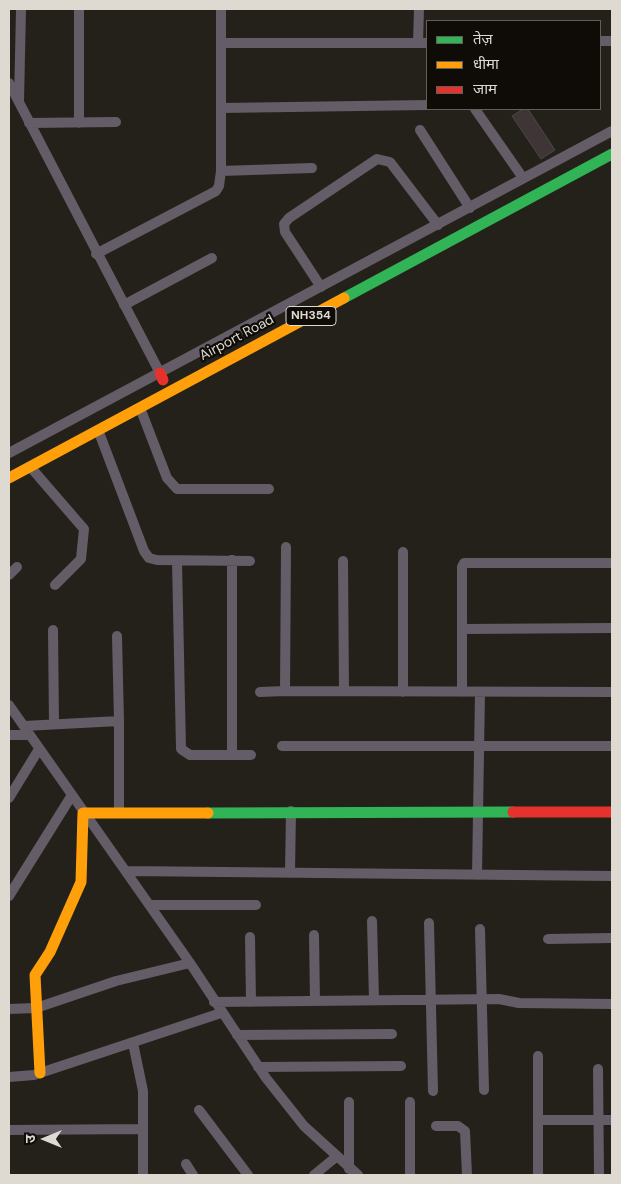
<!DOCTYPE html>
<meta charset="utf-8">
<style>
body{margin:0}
#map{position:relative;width:621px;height:1184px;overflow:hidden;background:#24211a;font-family:"DM Sans","Noto Sans Devanagari",sans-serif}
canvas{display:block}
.frame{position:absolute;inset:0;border:10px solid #dedad2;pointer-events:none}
.legend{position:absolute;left:426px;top:20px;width:175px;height:90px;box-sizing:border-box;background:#0f0c07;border:1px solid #625e58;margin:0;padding:6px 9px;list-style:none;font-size:15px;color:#dedad2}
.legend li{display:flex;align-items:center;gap:10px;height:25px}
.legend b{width:25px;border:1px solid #625e58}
.north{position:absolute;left:20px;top:1114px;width:50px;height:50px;-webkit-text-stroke:4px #0f0c07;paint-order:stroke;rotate:270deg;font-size:14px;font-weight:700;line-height:20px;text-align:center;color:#dedad2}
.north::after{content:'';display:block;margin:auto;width:18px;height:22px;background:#dedad2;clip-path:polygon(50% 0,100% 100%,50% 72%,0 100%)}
</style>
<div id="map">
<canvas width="621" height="1184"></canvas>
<div class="frame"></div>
<ul class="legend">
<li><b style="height:6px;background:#30b455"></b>तेज़</li>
<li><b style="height:6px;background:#ff9f0a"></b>धीमा</li>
<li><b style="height:6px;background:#e5322d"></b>जाम</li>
</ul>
<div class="north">उ</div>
</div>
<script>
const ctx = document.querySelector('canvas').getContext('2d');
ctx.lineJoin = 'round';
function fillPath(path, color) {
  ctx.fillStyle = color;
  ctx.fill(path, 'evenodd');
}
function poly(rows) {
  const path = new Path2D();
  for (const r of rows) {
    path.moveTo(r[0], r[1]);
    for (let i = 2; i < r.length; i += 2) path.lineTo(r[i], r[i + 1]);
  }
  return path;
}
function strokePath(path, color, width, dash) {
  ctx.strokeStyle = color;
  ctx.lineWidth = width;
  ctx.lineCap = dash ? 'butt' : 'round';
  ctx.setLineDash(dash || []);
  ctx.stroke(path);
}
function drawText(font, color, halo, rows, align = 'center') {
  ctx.font = font + ' "DM Sans",sans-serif';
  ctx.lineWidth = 4.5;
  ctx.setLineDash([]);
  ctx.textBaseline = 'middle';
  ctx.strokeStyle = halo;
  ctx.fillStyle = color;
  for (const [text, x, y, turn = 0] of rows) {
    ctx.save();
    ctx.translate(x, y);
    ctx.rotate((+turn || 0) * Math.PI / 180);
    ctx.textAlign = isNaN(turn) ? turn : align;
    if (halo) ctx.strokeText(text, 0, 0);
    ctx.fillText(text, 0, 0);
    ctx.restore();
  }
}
const building = poly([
 [523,109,528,109,555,150,541,159,512,116,523,109]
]);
const street = poly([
 [79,9,79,123],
 [600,41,612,41],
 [221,43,427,43],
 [418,43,419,9],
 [9,83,160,373],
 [19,102,21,9],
 [222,108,427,105],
 [475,109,523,178],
 [29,123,116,122],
 [420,130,470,208],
 [221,171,312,168],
 [96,254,216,191,219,186,221,171,221,9],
 [321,287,285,232,284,224,289,218,377,159,390,162,438,225],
 [124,305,212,258],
 [142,413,167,478,177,489,269,489],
 [100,435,144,551,149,558,157,560,250,561],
 [9,453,612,131],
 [33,470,84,529,81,559,55,585],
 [286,547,285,691,612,692],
 [403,552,403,692],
 [177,561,181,749,190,755,251,755],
 [343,561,344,691],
 [9,575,17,567],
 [462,629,612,628],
 [53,630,54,724],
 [260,692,285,691],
 [462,692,462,567,464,563,612,563],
 [9,705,190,963,266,1078,304,1126,358,1175],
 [119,721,119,813],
 [24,726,119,721,117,636],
 [9,735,30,735],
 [282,746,612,746],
 [232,755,232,560],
 [9,798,39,749],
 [126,871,612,876],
 [290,872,291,811],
 [477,875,480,692],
 [9,896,72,795],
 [150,905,256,905],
 [372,921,374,1000],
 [429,923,433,1091],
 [480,929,484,1090],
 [314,935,315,1001],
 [250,937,251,1002],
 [548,939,612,938],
 [214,1002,499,999,519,1003,612,1004],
 [9,1009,36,1008,116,981,190,963],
 [237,1035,392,1034],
 [133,1043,143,1091,143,1175],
 [538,1056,538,1120,612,1120],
 [258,1067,401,1066],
 [598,1069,599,1175],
 [9,1077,34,1075,221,1013],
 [199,1110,248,1175],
 [436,1126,458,1126,465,1131,467,1175],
 [9,1130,143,1129],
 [186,1164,193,1175],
 [349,1169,349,1102],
 [314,1175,336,1157],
 [410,1175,410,1102],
 [538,1175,538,1120]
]);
const fast = poly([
 [344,298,612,154],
 [208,813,513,812]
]);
const slow = poly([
 [9,478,344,298],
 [40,1073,35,975,50,952,81,882,83,813,208,813]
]);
const jam = poly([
 [160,373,163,380],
 [513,812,612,812]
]);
const shields = [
 [311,316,50]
];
const shieldNames = [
 ["NH354",311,316]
];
const streetNames = [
 ["Airport Road",237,338,-28]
];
fillPath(building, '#3f3537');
strokePath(building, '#4c4845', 1);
strokePath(street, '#645c66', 10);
strokePath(fast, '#30b455', 11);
strokePath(slow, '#ff9f0a', 11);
strokePath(jam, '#e5322d', 11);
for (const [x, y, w] of shields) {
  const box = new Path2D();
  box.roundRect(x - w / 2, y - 9.5, w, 19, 4);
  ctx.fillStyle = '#0f0c07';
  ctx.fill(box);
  strokePath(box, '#dedad2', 1);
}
drawText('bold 12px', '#dedad2', null, shieldNames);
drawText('14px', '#dedad2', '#0f0c07', streetNames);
</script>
